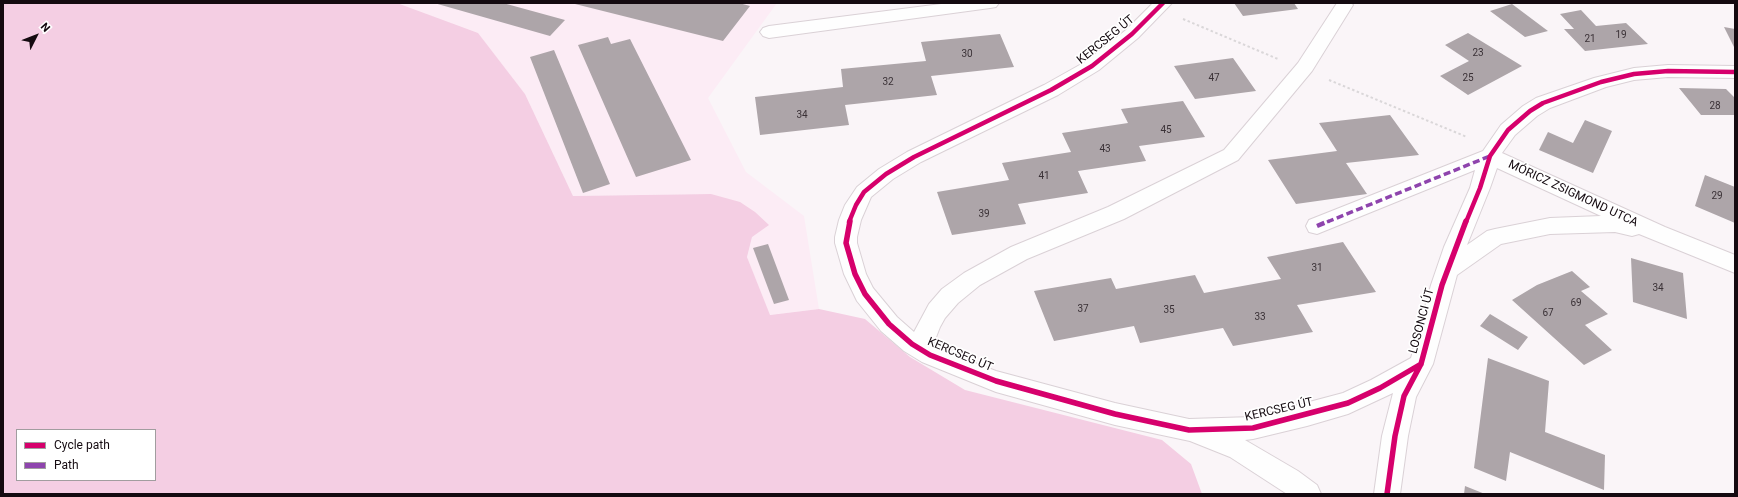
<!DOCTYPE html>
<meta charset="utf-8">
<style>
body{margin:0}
#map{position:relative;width:1738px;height:497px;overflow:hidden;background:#faf5f8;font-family:Roboto,sans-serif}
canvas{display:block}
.frame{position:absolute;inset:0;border:4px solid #140a10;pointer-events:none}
.legend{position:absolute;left:16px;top:429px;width:140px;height:52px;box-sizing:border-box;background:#fff;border:1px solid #a19d9f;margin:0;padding:5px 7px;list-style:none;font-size:12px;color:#140a10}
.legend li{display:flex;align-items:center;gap:8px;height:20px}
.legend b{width:20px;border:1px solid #a19d9f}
.north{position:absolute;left:16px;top:16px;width:40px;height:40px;-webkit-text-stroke:3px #fff;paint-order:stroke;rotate:48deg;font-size:11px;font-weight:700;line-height:16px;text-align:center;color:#140a10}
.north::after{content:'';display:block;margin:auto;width:14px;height:18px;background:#140a10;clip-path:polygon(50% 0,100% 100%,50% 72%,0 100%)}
</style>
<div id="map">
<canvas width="1738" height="497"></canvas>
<div class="frame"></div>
<ul class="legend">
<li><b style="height:5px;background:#d6006c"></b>Cycle path</li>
<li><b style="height:5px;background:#8e44ad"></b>Path</li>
</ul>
<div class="north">N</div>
</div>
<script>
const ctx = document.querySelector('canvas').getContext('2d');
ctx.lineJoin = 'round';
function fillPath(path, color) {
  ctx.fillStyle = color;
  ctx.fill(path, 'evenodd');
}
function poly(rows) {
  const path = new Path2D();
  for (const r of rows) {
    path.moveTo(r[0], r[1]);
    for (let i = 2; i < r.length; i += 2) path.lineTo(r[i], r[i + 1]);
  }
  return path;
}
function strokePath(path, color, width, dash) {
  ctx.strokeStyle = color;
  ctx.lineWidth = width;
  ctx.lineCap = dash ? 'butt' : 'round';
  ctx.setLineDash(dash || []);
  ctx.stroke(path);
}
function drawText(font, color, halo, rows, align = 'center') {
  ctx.font = font + ' Roboto,sans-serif';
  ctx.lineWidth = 3.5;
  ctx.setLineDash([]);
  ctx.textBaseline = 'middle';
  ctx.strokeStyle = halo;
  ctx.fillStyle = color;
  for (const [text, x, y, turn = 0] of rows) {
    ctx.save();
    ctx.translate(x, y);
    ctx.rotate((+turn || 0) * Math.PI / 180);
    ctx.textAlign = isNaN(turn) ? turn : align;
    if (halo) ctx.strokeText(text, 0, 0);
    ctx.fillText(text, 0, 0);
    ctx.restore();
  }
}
const built = poly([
 [397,3,777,3,708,98,746,172,804,216,819,309,769,315,747,257,752,237,711,194,573,196,525,94,478,34]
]);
const green = poly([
 [3,3,397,3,478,33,525,94,573,196,711,194,740,202,755,212,769,225,752,237,747,257,770,315,819,309,865,319,910,357,965,390,1162,440,1191,464,1202,494,3,494],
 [17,430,155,430,155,480,17,480]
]);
const building = poly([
 [434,3,503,3,565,20,550,36],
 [739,3,750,6,723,41,575,4],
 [1234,3,1294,3,1298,9,1243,16],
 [1512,4,1548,31,1525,37,1490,11],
 [1581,10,1596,26,1626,23,1648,44,1585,51,1564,29,1574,29,1560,14],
 [1724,27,1735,29,1735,49],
 [1468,33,1522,66,1468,95,1440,76,1469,61,1445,45],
 [1000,34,1014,67,931,76,937,95,845,105,849,125,760,135,755,97,843,87,841,69,926,61,921,42],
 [608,37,611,44,630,39,691,160,636,177,578,45],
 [554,50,610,184,583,193,530,57],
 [1233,58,1256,91,1195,99,1174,66],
 [1679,88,1726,89,1735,98,1735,115,1701,115],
 [1183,101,1205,137,1139,146,1146,161,1078,171,1088,193,1018,204,1026,224,952,235,937,192,1009,180,1002,163,1071,152,1062,133,1128,123,1121,109],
 [1390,115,1419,155,1346,163,1367,194,1296,204,1268,160,1337,151,1319,123],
 [1585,120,1612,131,1593,173,1539,150,1548,132,1573,143],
 [1705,175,1735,187,1735,223,1695,206],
 [1343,242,1376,292,1297,305,1313,332,1233,346,1223,328,1140,343,1134,326,1054,341,1034,291,1111,278,1116,289,1195,275,1204,293,1281,279,1267,257],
 [768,244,789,300,774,304,753,248],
 [1631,258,1683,273,1687,319,1633,302],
 [1572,271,1590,287,1581,291,1608,314,1585,325,1612,350,1584,365,1512,300,1537,285],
 [1490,314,1528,337,1518,350,1480,326],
 [1488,358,1549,381,1545,432,1605,455,1604,490,1510,452,1506,481,1474,468],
 [1465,486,1485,494,1464,494]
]);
const path = poly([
 [1183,19,1278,59],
 [1329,80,1467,137]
]);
const minor = poly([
 [949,3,999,3,996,7,990,8,769,38,763,36,760,32,763,28,769,26,949,3],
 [1153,3,1172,3,1138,38,1099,70,1058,95,921,162,893,179,871,197,861,220,857,237,857,243,866,274,873,288,897,317,914,332,929,304,942,289,964,273,1011,247,1108,207,1224,150,1298,63,1337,3,1351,3,1353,5,1312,71,1238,160,1124,219,1027,259,980,285,958,303,945,318,940,327,933,345,967,360,996,371,1115,403,1189,419,1253,417,1343,393,1371,380,1411,358,1431,285,1444,247,1470,188,1475,170,1317,234,1309,232,1306,226,1309,220,1483,151,1501,125,1523,106,1536,98,1594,78,1634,68,1668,65,1735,66,1735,78,1668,77,1634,80,1606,87,1550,108,1537,116,1515,135,1502,153,1665,227,1735,255,1735,273,1639,234,1632,236,1615,232,1550,234,1501,244,1457,275,1433,364,1416,397,1408,436,1400,494,1374,494,1382,436,1393,393,1348,414,1307,426,1253,439,1245,440,1298,471,1317,485,1321,494,1287,494,1230,457,1190,441,1115,425,996,392,922,362,904,351,881,331,857,301,844,274,835,243,835,237,839,220,845,205,857,187,879,169,907,152,1044,85,1085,62,1126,30,1153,3],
 [1497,168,1601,216,1550,218,1495,229,1487,231,1467,245,1490,188,1497,168]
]);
const quietFar1 = poly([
 [1327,222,1490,156]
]);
const quiet = poly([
 [1317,226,1329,221]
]);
const cyclewayFar1 = poly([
 [849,222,856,205,864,192,886,174,914,157,1051,90,1092,66,1132,34,1163,3],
 [1466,222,1480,188,1490,156,1508,130,1530,111,1543,103,1601,82,1634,74,1668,71,1735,72]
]);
const cycleway = poly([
 [850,221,846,243,855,274,865,294,889,324,912,344,930,355,996,381,1115,414,1189,430,1253,428,1348,403,1380,388,1421,364],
 [1387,494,1395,436,1404,396,1421,364,1442,285,1466,221]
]);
const numberNames = [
 ["19",1621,35],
 ["21",1590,39],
 ["23",1478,53],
 ["30",967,54],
 ["47",1214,78],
 ["25",1468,78],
 ["32",888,82],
 ["28",1715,106],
 ["34",802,115],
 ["45",1166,130],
 ["43",1105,149],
 ["41",1044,176],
 ["29",1717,196],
 ["39",984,214],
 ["31",1317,268],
 ["34",1658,288],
 ["69",1576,303],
 ["37",1083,309],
 ["35",1169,310],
 ["67",1548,313],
 ["33",1260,317]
];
const streetNames = [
 ["KERCSEG ÚT",1106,40,-39],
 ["MÓRICZ ZSIGMOND UTCA",1573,194,25],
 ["LOSONCI ÚT",1422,321,-75],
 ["KERCSEG ÚT",960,355,23],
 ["KERCSEG ÚT",1279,410,-13]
];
fillPath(built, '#fcecf5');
fillPath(green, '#f4cee3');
fillPath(building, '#ada5a9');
strokePath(minor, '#dad1d6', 2);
strokePath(path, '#dad7d9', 2, [2.5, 2.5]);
fillPath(minor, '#fefefe');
strokePath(quietFar1, '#8e44ad', 3.5, [7, 3.5]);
strokePath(quiet, '#8e44ad', 4.5, [8, 4.5]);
strokePath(cyclewayFar1, '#d6006c', 4.5);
strokePath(cycleway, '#d6006c', 5.5);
drawText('10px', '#3a3136', null, numberNames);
drawText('12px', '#140a10', '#fff', streetNames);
</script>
